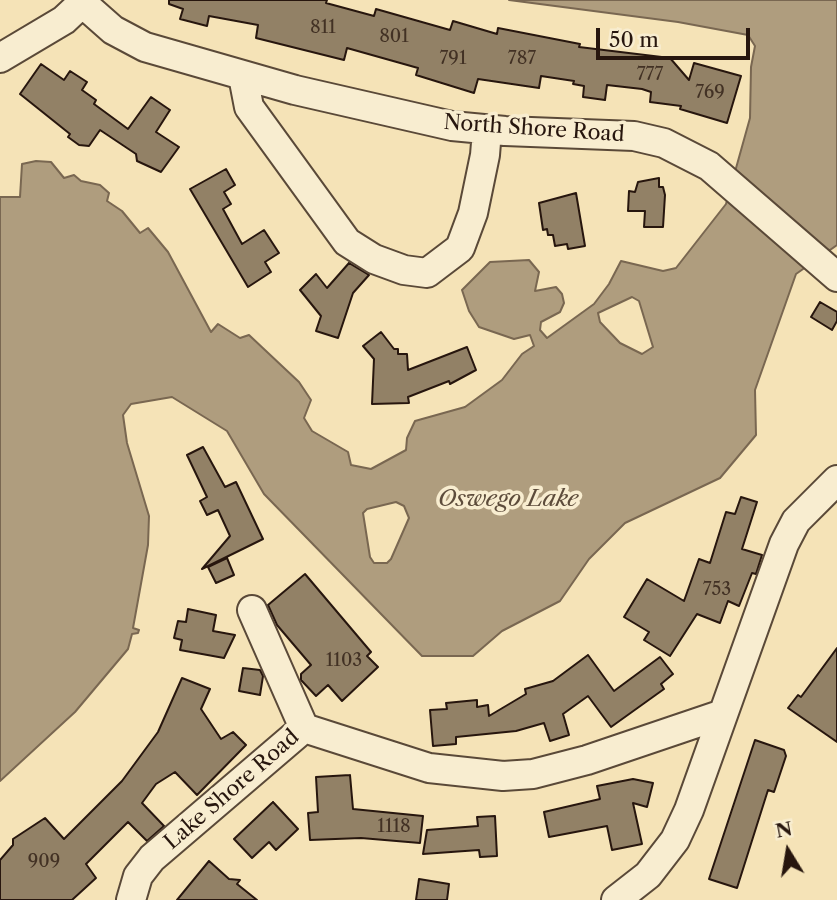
<!DOCTYPE html>
<style>
body{margin:0}
#map{position:relative;width:837px;height:900px;overflow:hidden;background:#f5e3b7;font-family:"Libre Caslon Text",serif}
canvas{display:block}
.north{position:absolute;left:753px;top:816px;width:70px;height:70px;-webkit-text-stroke:5px #f8edd0;paint-order:stroke;rotate:349deg;font-size:19px;font-weight:700;line-height:28px;text-align:center;color:#27160e}
.north::after{content:'';display:block;margin:auto;width:24px;height:32px;background:#27160e;clip-path:polygon(50% 0,100% 100%,50% 72%,0 100%)}
.scale{position:absolute;left:596px;top:28px;width:154px;height:32px;box-sizing:border-box;border:4px solid #27160e;border-top:0;padding-left:9px;font-size:21px;line-height:24px;white-space:nowrap;color:#27160e;-webkit-text-stroke:5px #f8edd0;paint-order:stroke}
</style>
<div id="map">
<canvas width="837" height="900"></canvas>
<div class="north">N</div>
<div class="scale">50 m</div>
</div>
<script>
const ctx = document.querySelector('canvas').getContext('2d');
ctx.lineJoin = 'round';
function fillPath(path, color) {
  ctx.fillStyle = color;
  ctx.fill(path, 'evenodd');
}
function poly(rows) {
  const path = new Path2D();
  for (const r of rows) {
    path.moveTo(r[0], r[1]);
    for (let i = 2; i < r.length; i += 2) path.lineTo(r[i], r[i + 1]);
  }
  return path;
}
function strokePath(path, color, width, dash) {
  ctx.strokeStyle = color;
  ctx.lineWidth = width;
  ctx.lineCap = dash ? 'butt' : 'round';
  ctx.setLineDash(dash || []);
  ctx.stroke(path);
}
function drawText(font, color, halo, rows, align = 'center') {
  ctx.font = font + ' "Libre Caslon Text",serif';
  ctx.lineWidth = 7;
  ctx.setLineDash([]);
  ctx.textBaseline = 'middle';
  ctx.strokeStyle = halo;
  ctx.fillStyle = color;
  for (const [text, x, y, turn = 0] of rows) {
    ctx.save();
    ctx.translate(x, y);
    ctx.rotate((+turn || 0) * Math.PI / 180);
    ctx.textAlign = isNaN(turn) ? turn : align;
    if (halo) ctx.strokeText(text, 0, 0);
    ctx.fillText(text, 0, 0);
    ctx.restore();
  }
}
const water = poly([
 [509,0,837,0,837,245,796,274,755,390,756,435,720,478,625,523,589,559,560,601,502,631,473,656,422,656,264,494,227,431,172,397,131,404,123,415,127,443,149,516,148,545,133,628,139,630,138,633,132,634,128,649,75,712,0,781,0,197,20,197,22,164,36,161,51,162,64,178,74,175,81,181,100,185,109,193,107,201,122,211,140,233,148,228,168,252,211,332,218,324,240,338,249,335,299,382,311,400,304,418,312,431,348,452,351,465,371,469,406,450,407,438,415,421,465,407,502,380,522,354,534,346,530,335,514,339,479,327,469,311,462,290,490,262,529,260,539,272,535,291,556,287,562,294,564,303,560,312,541,322,540,330,547,338,594,304,609,284,621,261,663,271,676,268,726,204,750,118,751,67,755,46,748,35,678,22,509,0],
 [632,297,639,301,653,347,642,354,620,343,600,322,598,313,632,297],
 [396,502,404,506,409,518,391,559,387,563,374,563,370,557,363,513,367,509,396,502]
]);
const building = poly([
 [169,0,327,0,326,3,374,16,376,9,450,30,453,21,497,34,498,28,580,44,579,47,670,58,689,80,694,63,741,76,727,123,680,109,681,106,650,102,651,92,642,89,607,85,605,100,583,97,584,86,573,84,574,81,541,76,539,88,478,79,474,93,416,75,418,68,347,48,344,60,256,38,258,25,209,16,207,26,180,19,183,9,169,4,169,0],
 [41,64,64,80,70,71,87,82,82,90,96,100,94,104,128,129,151,97,170,110,156,132,179,147,161,172,137,161,136,154,100,130,89,146,79,145,68,137,70,134,20,94,41,64],
 [226,169,235,185,224,192,231,204,223,209,242,244,264,230,279,253,265,262,271,272,248,287,190,189,226,169],
 [659,178,659,187,663,187,665,195,663,227,644,227,645,211,628,211,629,191,635,192,638,182,659,178],
 [576,193,585,246,568,249,567,244,555,246,553,235,548,235,547,229,543,230,539,203,576,193],
 [349,263,369,275,353,293,338,338,316,331,321,316,300,290,316,274,327,288,349,263],
 [820,302,837,312,837,321,832,330,811,317,820,302],
 [381,332,394,349,398,349,398,354,407,354,408,370,467,347,476,370,450,384,449,381,408,397,409,403,372,404,374,359,363,346,381,332],
 [203,447,225,487,236,482,263,539,202,569,230,536,218,510,207,515,200,501,207,497,187,455,203,447],
 [741,497,757,502,742,549,762,555,756,574,752,573,739,606,728,601,720,623,697,614,670,656,644,640,649,632,624,617,647,579,684,601,699,559,710,563,726,512,735,514,741,497],
 [227,558,234,575,216,583,208,567,227,558],
 [305,574,371,652,367,656,378,667,342,701,328,685,316,696,301,680,301,674,311,665,277,625,268,605,305,574],
 [188,609,216,615,213,631,235,635,224,658,180,650,182,640,174,638,178,621,186,622,188,609],
 [837,648,837,742,788,708,798,695,801,697,837,648],
 [588,655,614,691,660,657,673,674,661,684,664,689,611,727,588,696,563,714,569,735,550,741,544,723,516,731,456,737,456,744,433,746,430,710,447,709,446,703,477,700,477,707,488,705,489,716,526,694,525,689,553,681,588,655],
 [243,668,260,670,263,676,260,695,239,691,243,668],
 [182,678,210,689,201,709,221,739,233,732,246,745,197,795,175,772,156,784,142,803,164,826,147,841,128,822,86,864,96,878,72,900,0,900,0,860,13,845,13,839,45,818,64,839,122,781,158,732,182,678],
 [755,740,784,750,786,756,774,792,768,790,737,888,709,879,755,740],
 [350,775,353,809,423,816,420,843,361,838,310,840,308,813,318,812,316,777,350,775],
 [633,779,653,783,647,807,633,803,642,844,612,850,607,826,549,837,544,812,600,799,597,786,633,779],
 [273,802,298,829,276,850,269,842,252,858,234,839,273,802],
 [495,816,497,856,480,857,479,850,423,854,427,830,478,826,477,817,495,816],
 [209,861,229,879,240,880,237,884,257,900,177,900,209,861],
 [419,879,449,884,447,900,416,900,419,879]
]);
const minor = poly([
 [79,0,113,30,145,47,295,90,452,126,505,131,634,136,664,143,709,166,837,277],
 [0,58,64,20,82,3],
 [243,76,249,107,347,242,374,259,404,270,427,273,460,248,473,213,485,155,487,130],
 [252,610,304,728],
 [131,900,138,876,152,858,304,728,429,768,503,776,533,774,587,760,723,714],
 [616,900,648,875,675,840,689,810,784,544,796,521,837,480]
]);
const numberNames = [
 ["811",323,28],
 ["801",394,37],
 ["791",453,59],
 ["787",522,59],
 ["777",650,75],
 ["769",710,93],
 ["753",717,590],
 ["1103",344,661],
 ["1118",394,827],
 ["909",44,862]
];
const streetNames = [
 ["North Shore Road",534,129,4],
 ["Lake Shore Road",232,790,-41]
];
const waterNames = [
 ["Oswego Lake",508,499]
];
fillPath(water, '#af9d7e');
strokePath(water, '#796751', 2);
fillPath(building, '#928166');
strokePath(building, '#27160e', 2);
strokePath(minor, '#5a4938', 32);
strokePath(minor, '#f8edd0', 28);
drawText('18px', '#423124', null, numberNames);
drawText('21px', '#27160e', '#f8edd0', streetNames);
drawText('italic 23px', '#5d4c3b', '#f8edd0', waterNames);
</script>
